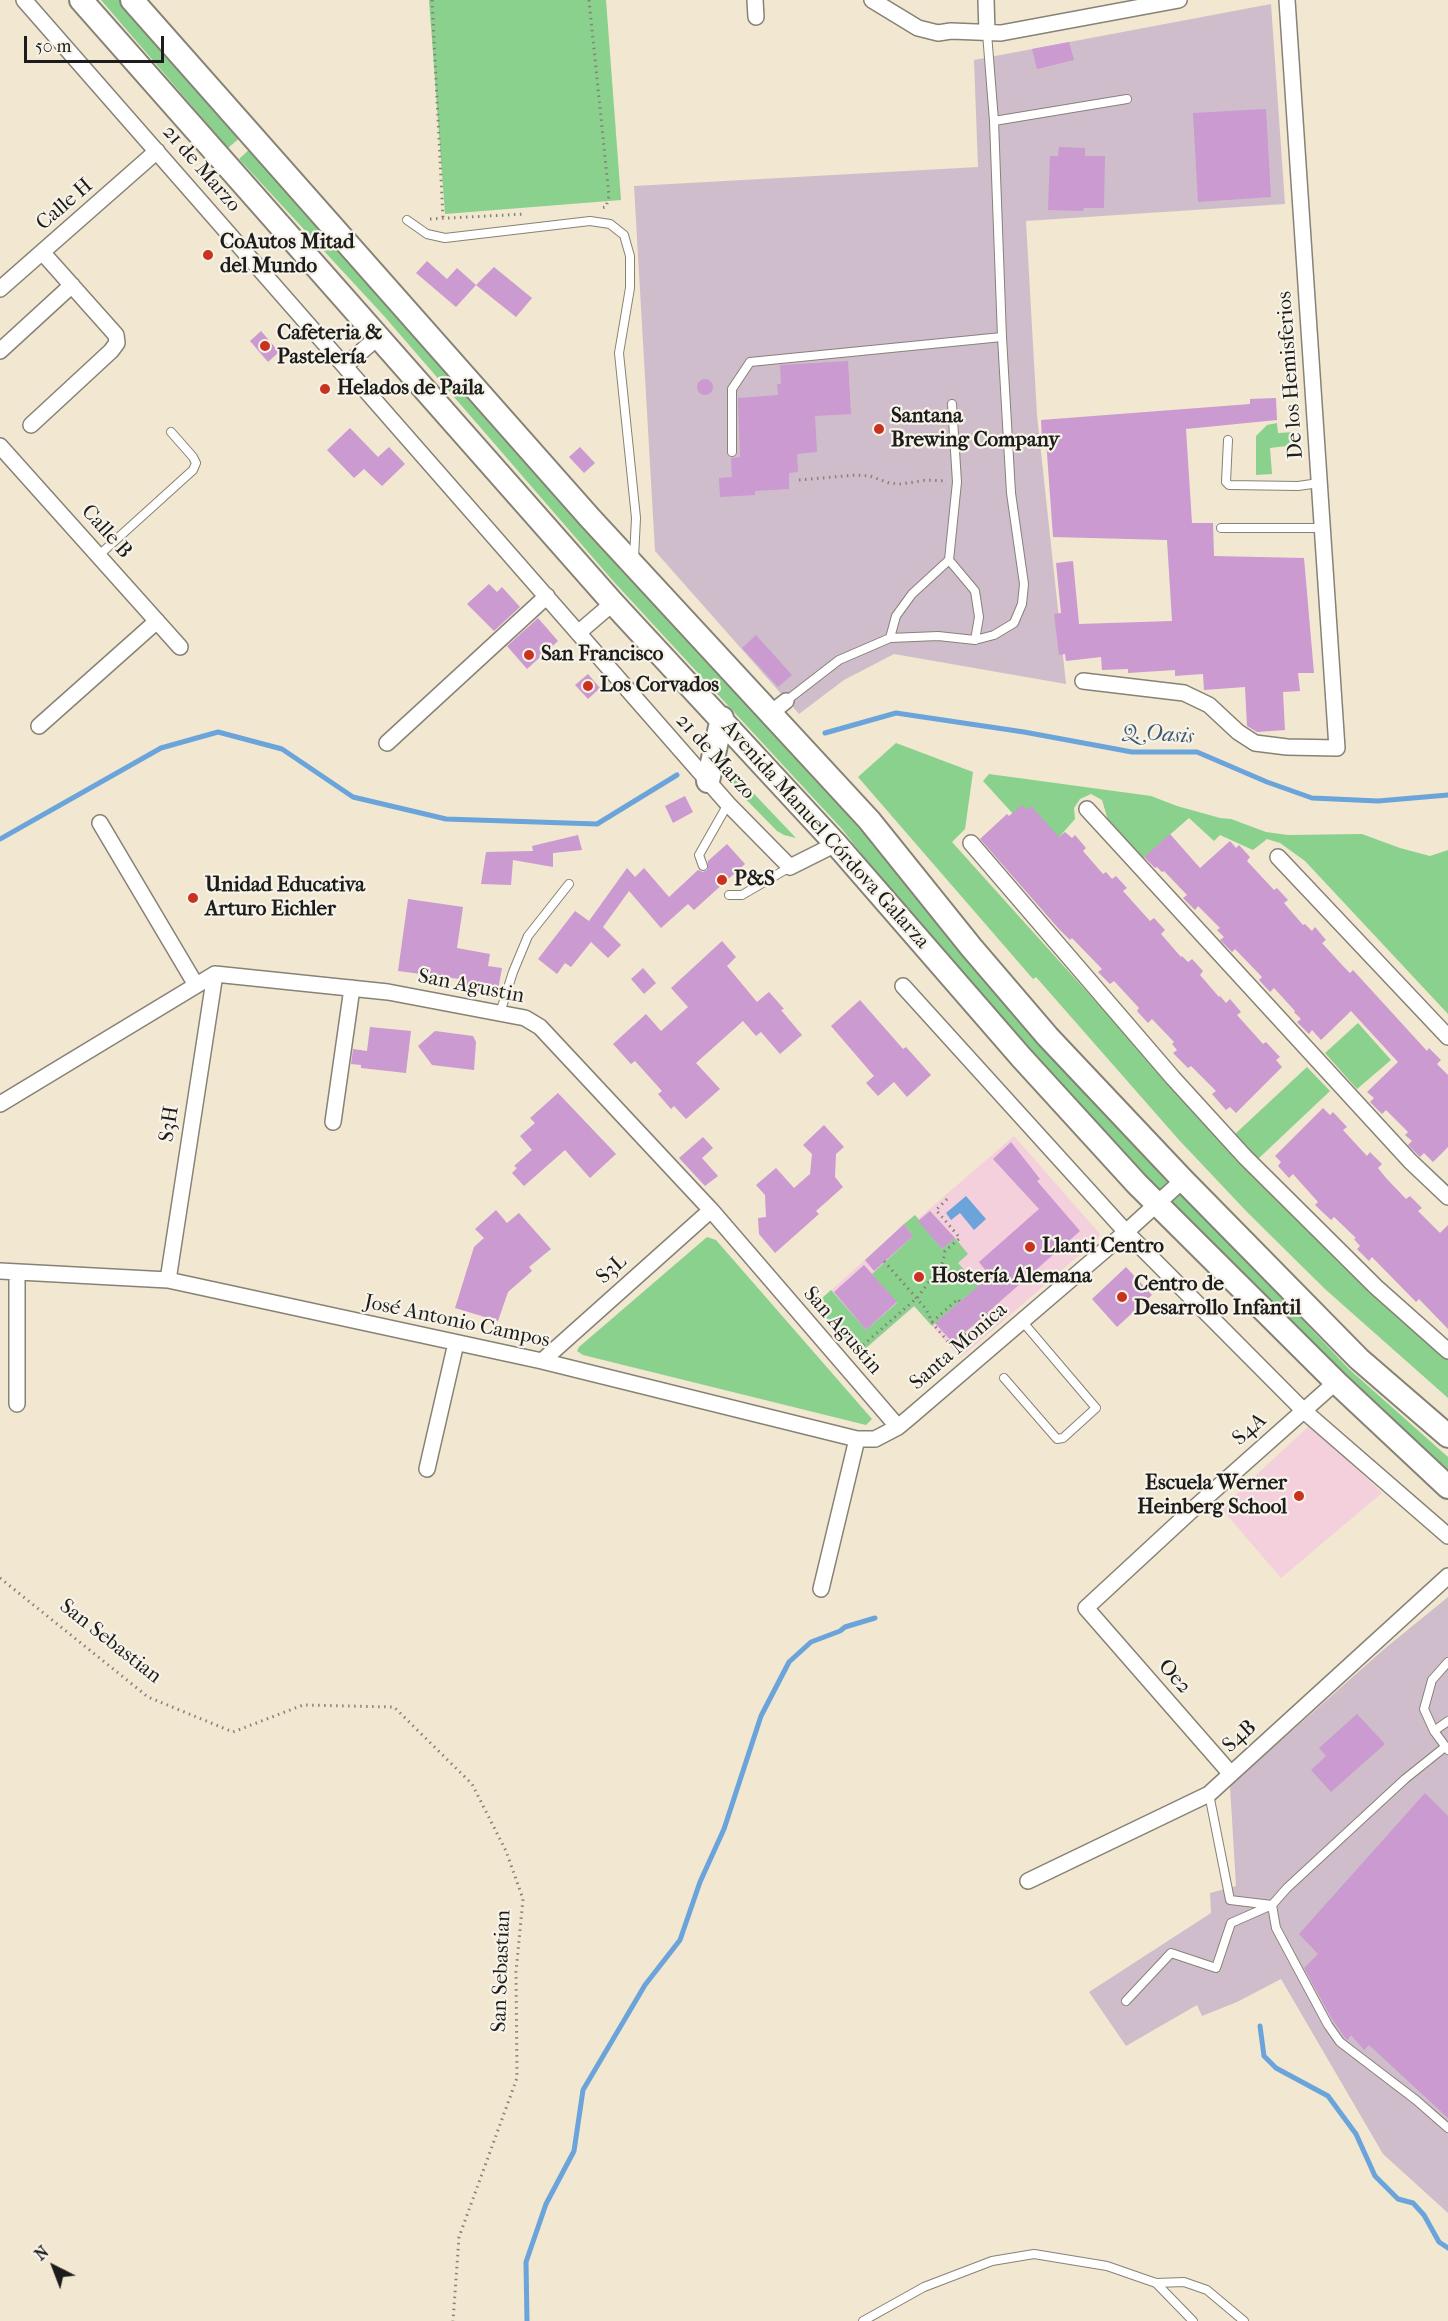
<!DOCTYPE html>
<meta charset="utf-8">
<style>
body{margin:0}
#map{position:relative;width:1448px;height:2321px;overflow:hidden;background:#f2e7d0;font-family:"IM FELL French Canon",serif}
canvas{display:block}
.north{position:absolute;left:24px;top:2237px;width:60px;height:60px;-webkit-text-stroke:4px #f7f3e8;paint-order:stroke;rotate:318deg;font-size:16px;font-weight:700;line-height:24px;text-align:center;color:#1c1c1c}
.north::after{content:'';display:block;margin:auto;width:21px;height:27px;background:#1c1c1c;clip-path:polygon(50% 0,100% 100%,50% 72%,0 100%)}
.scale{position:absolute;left:24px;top:36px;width:140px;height:27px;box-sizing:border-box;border:3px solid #1c1c1c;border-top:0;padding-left:8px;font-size:18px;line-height:21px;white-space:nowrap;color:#1c1c1c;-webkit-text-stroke:4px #f7f3e8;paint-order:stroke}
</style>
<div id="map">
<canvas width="1448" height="2321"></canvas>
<div class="north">N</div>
<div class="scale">50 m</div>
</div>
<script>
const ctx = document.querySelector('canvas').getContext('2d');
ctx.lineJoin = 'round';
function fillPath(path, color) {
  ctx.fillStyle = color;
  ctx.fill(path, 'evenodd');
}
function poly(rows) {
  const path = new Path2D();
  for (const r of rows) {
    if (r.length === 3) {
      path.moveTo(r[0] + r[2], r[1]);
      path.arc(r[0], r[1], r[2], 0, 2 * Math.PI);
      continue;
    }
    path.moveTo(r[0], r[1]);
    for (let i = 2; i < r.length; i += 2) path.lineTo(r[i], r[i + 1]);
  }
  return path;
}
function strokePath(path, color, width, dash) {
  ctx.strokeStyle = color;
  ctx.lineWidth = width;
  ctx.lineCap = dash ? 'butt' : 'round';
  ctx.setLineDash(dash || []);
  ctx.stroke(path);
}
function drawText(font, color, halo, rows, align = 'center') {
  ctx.font = font + ' "IM FELL French Canon",serif';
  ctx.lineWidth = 4.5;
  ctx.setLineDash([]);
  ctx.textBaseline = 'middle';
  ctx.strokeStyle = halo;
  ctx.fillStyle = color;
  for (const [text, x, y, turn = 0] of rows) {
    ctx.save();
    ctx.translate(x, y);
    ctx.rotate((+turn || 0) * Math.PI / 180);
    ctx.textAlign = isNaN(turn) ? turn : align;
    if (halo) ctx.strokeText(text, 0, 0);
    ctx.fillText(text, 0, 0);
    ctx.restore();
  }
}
const built = poly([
 [1014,1136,1100,1234,1098,1239,960,1358,915,1306,858,1355,817,1308,818,1302,915,1215,919,1218],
 [1311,1424,1382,1493,1281,1578,1221,1508]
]);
const industrial = poly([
 [1271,4,1285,204,1026,221,1037,415,1066,684,894,654,844,680,799,714,655,551,634,186,978,167,974,60],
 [1448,1597,1448,2213,1383,2154,1281,1979,1237,2002,1202,2016,1197,2005,1126,2046,1089,1992,1211,1913,1210,1893,1236,1886,1230,1786,1383,1650]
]);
const green = poly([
 [101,0,121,0,242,136,228,148],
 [429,0,606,0,621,200,445,214],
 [252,147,624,572,833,795,941,928,1168,1183,1158,1193,1047,1071,892,893,842,829,614,582,384,316,239,159],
 [1277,423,1278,433,1295,432,1295,445,1270,448,1272,474,1256,475,1256,436,1267,425],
 [896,743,973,772,965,829,952,842,1169,1083,1338,1262,1448,1360,1448,1398,1325,1289,1248,1213,1179,1140,1036,977,1033,979,858,777],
 [721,759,796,838,784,835,777,831,725,778],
 [989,774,1151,796,1177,806,1220,818,1231,819,1266,832,1288,835,1362,834,1400,848,1430,856,1448,850,1448,1014,1305,861,1280,843,1267,839,1253,850,1220,835,1214,841,1189,818,1141,860,1110,827,1102,800,1091,794,1080,799,1074,808,1075,819,1047,851,983,781],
 [1358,1023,1391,1060,1357,1089,1325,1053],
 [1307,1067,1330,1091,1258,1159,1235,1134],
 [1181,1192,1349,1369,1448,1457,1448,1478,1168,1203],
 [915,1215,942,1249,955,1238,968,1254,958,1263,981,1288,970,1293,932,1326,914,1306,858,1355,817,1308,818,1302,831,1290,866,1330,897,1303,872,1274,913,1236,904,1224],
 [707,1237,716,1240,872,1419,866,1425,583,1355,577,1351,579,1347]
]);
const water = poly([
 [966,1196,986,1219,974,1230,960,1213,951,1220,946,1213]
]);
const stream = poly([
 [825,733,896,713,1024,732,1132,752,1197,752,1267,782,1312,798,1378,801,1448,795],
 [0,839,161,748,218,732,282,749,353,797,446,819,597,824,677,775],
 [1260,2026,1264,2056,1276,2068,1328,2096,1356,2134,1375,2176,1398,2199,1413,2203,1424,2215,1439,2242,1448,2248],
 [527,2321,526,2262,546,2204,574,2151,583,2090,645,1985,680,1940,700,1882,724,1829,761,1716,789,1662,811,1642,840,1631,845,1627,875,1618]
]);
const building = poly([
 [1069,42,1074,60,1037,69,1032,49],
 [1266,109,1271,197,1198,202,1193,113],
 [1059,147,1085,148,1085,156,1105,156,1104,208,1084,208,1083,211,1048,210,1050,156,1058,156],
 [427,261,447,279,457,268,476,285,456,307,416,273],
 [494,267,532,298,516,317,476,285],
 [261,331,279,352,268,362,250,341],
 [848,361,851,414,815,416,817,452,797,454,798,472,789,473,789,489,755,491,755,495,720,497,719,478,732,477,731,458,740,457,738,398,778,395,777,384,781,384,780,365],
 [705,387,8],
 [1276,398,1277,420,1186,429,1192,523,1213,523,1214,556,1304,558,1314,673,1298,673,1300,691,1283,692,1285,730,1257,732,1247,726,1245,687,1204,690,1203,674,1175,676,1175,670,1128,673,1128,669,1102,670,1101,657,1066,661,1065,654,1059,655,1054,614,1061,613,1056,563,1073,561,1079,624,1172,621,1167,540,1053,537,1046,440,1042,440,1041,420,1250,404,1250,399],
 [350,428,378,457,389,447,405,464,382,486,364,469,354,478,327,450],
 [580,447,595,463,584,473,569,457],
 [489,584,497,592,502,587,520,607,494,631,467,604],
 [538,618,558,641,527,669,507,646],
 [756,635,792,675,778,687,742,648],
 [588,674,600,688,588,699,575,685],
 [685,796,693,812,673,823,665,806],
 [1022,805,1027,810,1031,806,1059,837,1065,832,1072,838,1075,835,1086,848,1083,851,1103,874,1106,872,1112,879,1116,876,1127,888,1123,891,1150,921,1154,918,1165,930,1161,934,1181,957,1182,956,1188,962,1192,959,1203,971,1200,975,1219,997,1220,996,1226,1003,1230,999,1241,1012,1237,1015,1263,1044,1266,1042,1280,1057,1276,1060,1282,1067,1236,1113,1230,1107,1226,1110,1212,1094,1216,1091,1191,1066,1188,1068,1173,1053,1177,1050,1172,1044,1174,1042,1152,1019,1148,1023,1137,1011,1139,1008,1114,981,1110,984,1098,972,1102,969,1072,938,1070,940,1058,928,980,839,1007,814,1009,816],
 [1170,834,1200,868,1230,841,1236,848,1239,845,1250,857,1247,861,1274,890,1277,888,1288,900,1284,903,1303,925,1305,924,1312,931,1315,927,1326,940,1322,943,1343,966,1350,973,1353,970,1427,1051,1429,1048,1441,1060,1437,1064,1448,1075,1448,1147,1433,1162,1424,1153,1420,1157,1408,1145,1412,1141,1405,1135,1408,1132,1386,1110,1382,1114,1370,1102,1374,1098,1367,1092,1398,1062,1351,1011,1321,1040,1312,1030,1309,1034,1297,1022,1301,1019,1294,1012,1295,1011,1274,988,1270,992,1259,980,1262,977,1235,949,1232,952,1220,940,1224,937,1217,930,1220,928,1198,906,1195,910,1183,898,1187,895,1164,871,1162,872,1157,867,1155,868,1144,857],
 [578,835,582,850,553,853,553,867,513,860,511,885,481,884,486,852,533,851,532,846],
 [727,844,745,864,694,910,688,904,661,928,629,891,603,927,621,945,608,958,591,942,571,967,565,963,557,974,538,959,575,911,589,921,627,868,635,877,644,868,669,897,698,870,703,872,707,870,708,861],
 [408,899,463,907,457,948,490,954,488,966,502,968,497,995,465,990,467,980,398,971],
 [722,941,736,957,727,966,757,1002,769,992,784,1009,781,1010,802,1035,780,1054,761,1032,756,1036,743,1021,696,1063,720,1089,686,1119,674,1106,671,1109,658,1094,662,1091,635,1061,631,1064,613,1044,646,1014,661,1031,688,1007,671,988],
 [643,968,656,983,644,994,631,979],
 [860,1000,903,1049,906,1047,931,1075,907,1097,894,1082,878,1096,866,1083,874,1076,831,1026],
 [370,1027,411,1031,406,1073,361,1068,361,1065,351,1064,353,1049,367,1051],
 [435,1031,473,1036,476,1042,474,1070,432,1065,418,1046],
 [558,1093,616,1154,590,1178,565,1150,524,1186,512,1173,517,1168,514,1166,532,1150,520,1136,535,1123,530,1118],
 [1323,1108,1330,1115,1333,1112,1347,1127,1343,1130,1367,1156,1370,1152,1382,1164,1378,1168,1386,1178,1406,1199,1410,1196,1422,1208,1418,1211,1440,1233,1448,1225,1448,1329,1419,1299,1416,1302,1372,1257,1369,1261,1357,1249,1360,1246,1354,1239,1356,1238,1334,1217,1331,1220,1315,1205,1318,1202,1293,1174,1289,1178,1278,1166,1281,1162,1275,1156],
 [824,1125,844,1147,836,1154,835,1177,843,1187,816,1211,819,1214,775,1253,759,1234,758,1218,766,1217,765,1195,756,1185,776,1168,794,1188,810,1174,812,1154,803,1145],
 [703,1137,713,1148,702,1158,718,1176,705,1186,679,1158],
 [1011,1142,1040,1179,1037,1181,1080,1231,953,1343,935,1323,990,1276,979,1262,1039,1209,993,1159],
 [496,1210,507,1223,519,1213,551,1249,529,1267,532,1271,508,1292,498,1321,455,1308,474,1247,484,1238,475,1229],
 [930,1211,955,1238,942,1249,918,1221],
 [904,1224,913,1236,874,1271,865,1260],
 [864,1265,897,1302,866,1330,834,1292],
 [1126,1267,1152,1295,1117,1327,1092,1299],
 [1357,1714,1385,1744,1331,1792,1311,1770,1326,1756,1319,1748],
 [1425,1793,1448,1816,1448,2118,1369,2045,1364,2050,1351,2035,1348,2040,1346,2039,1332,2019,1304,1968,1318,1954,1299,1934]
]);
const path = poly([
 [432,0,443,218],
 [589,0,609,196,606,207,600,208],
 [430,219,525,214],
 [799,480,856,475,870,476,889,483,901,484,927,480,946,481],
 [884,1261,926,1309,933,1324,950,1344,954,1345,991,1312],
 [932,1322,958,1299,960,1302],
 [854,1353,918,1297,943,1262,945,1251,960,1238,936,1210,948,1198],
 [0,1578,148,1697,233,1732,303,1705,394,1707,472,1784,506,1851,523,1899,516,1972,517,2078,459,2237,453,2321]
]);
const service = poly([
 [994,121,1127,99],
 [407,220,427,234,445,238,590,221,610,224,624,235,630,256,630,288,619,353,636,518,634,558],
 [1228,440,1226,482,1229,485,1298,486,1319,483],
 [732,452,732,389,750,362,1002,337],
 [1221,528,1322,528],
 [98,556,193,470,196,463,193,457,171,432],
 [949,560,975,591,979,617,975,640],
 [890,638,896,616,912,594,949,560,957,482,952,404],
 [786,701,839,660,890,638,938,636,975,640,994,635,1014,623,1022,604,1024,584,1011,493,1002,337,994,121,987,33],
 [703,866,699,855,728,804],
 [729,895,742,895,790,867],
 [500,1013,513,972,528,936,569,884],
 [1004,1378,1057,1439,1063,1438,1096,1408,1022,1321],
 [1448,1721,1434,1731,1448,1750],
 [1434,1731,1424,1709,1432,1680,1448,1662],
 [1209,1794,1230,1900,1272,1905,1276,1928,1328,2025,1340,2042,1416,2100,1448,2128],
 [1126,2001,1171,1953,1216,1968,1231,1923,1272,1905,1287,1888,1405,1779,1445,1747],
 [1156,2283,1193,2321],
 [863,2321,924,2287,992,2261,1034,2254,1107,2266,1156,2283,1184,2282,1207,2290,1244,2321]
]);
const minor = poly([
 [24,0,728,804,790,867,836,844],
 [755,0,756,17],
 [872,0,918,28,938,33,951,31,1001,33,1179,0],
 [986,0,987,33],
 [0,289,157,151],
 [0,351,72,285],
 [346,365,378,337],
 [31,425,111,351,117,343,116,335,42,252],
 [0,446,180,647],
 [578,633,613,603],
 [1083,681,1184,693,1209,705,1238,732,1255,743,1287,747,1337,748,1287,0],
 [771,713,786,701],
 [39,726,157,621],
 [387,743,547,596],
 [1087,809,1410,1161,1448,1197],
 [100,823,196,985],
 [971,843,1173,1078,1245,1157,1376,1287,1448,1351],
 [1278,857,1448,1037],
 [903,986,1126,1232,1304,1411,1448,1536],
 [0,1104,215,974,388,992,525,1018,540,1027,711,1210,898,1427],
 [333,1122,352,988],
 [0,1271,168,1280,542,1361,857,1439,875,1439,898,1427,910,1417,1126,1232,1183,1180],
 [168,1280,215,974],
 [542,1361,711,1210],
 [17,1404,17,1272],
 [427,1469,456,1343],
 [821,1589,857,1439],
 [1231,1774,1086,1608,1192,1510,1336,1382],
 [1028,1881,1209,1794,1448,1576]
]);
const primary = poly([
 [81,0,613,603,836,844,1021,1057,1137,1184,1336,1382,1448,1487],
 [132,0,590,518,869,820,971,947,1048,1037,1183,1180,1359,1359,1448,1436],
 [708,781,722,718]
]);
const markers = [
 [208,255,6,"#c8321e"],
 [265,346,6,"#c8321e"],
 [325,389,6,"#c8321e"],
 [879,429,6,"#c8321e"],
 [529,655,6,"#c8321e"],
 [588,686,6,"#c8321e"],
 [722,880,6,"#c8321e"],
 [193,898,6,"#c8321e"],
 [1030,1247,6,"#c8321e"],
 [919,1277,6,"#c8321e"],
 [1122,1297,6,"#c8321e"],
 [1299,1496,6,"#c8321e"]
];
const streetNames = [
 ["21 de Marzo",201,169,49],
 ["Calle H",65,205,-41],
 ["De los Hemisferios",1291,375,-94],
 ["Calle B",106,532,48],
 ["21 de Marzo",715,757,48],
 ["Avenida Manuel Córdova Galarza",825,835,48],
 ["San Agustin",471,987,11],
 ["S3H",170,1124,-81],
 ["S3L",612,1270,-42],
 ["José Antonio Campos",457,1322,12],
 ["San Agustin",842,1331,49],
 ["Santa Monica",959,1347,-41],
 ["S4A",1250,1430,-41],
 ["San Sebastian",110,1642,38],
 ["Oe2",1174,1677,49],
 ["S4B",1240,1737,-42],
 ["San Sebastian",502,1971,-88]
];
const poiNames = [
 ["CoAutos Mitad",220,243],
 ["del Mundo",220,267],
 ["Cafeteria &",277,334],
 ["Pastelería",277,358],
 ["Helados de Paila",337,389],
 ["Santana",891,417],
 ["Brewing Company",891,441],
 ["San Francisco",541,655],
 ["Los Corvados",600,686],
 ["P&S",734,880],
 ["Unidad Educativa",205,886],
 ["Arturo Eichler",205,910],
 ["Llanti Centro",1042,1247],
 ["Hostería Alemana",931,1277],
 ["Centro de",1134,1285],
 ["Desarrollo Infantil",1134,1309],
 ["Escuela Werner",1287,1484,"right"],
 ["Heinberg School",1287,1508,"right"]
];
const waterNames = [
 ["Q. Oasis",1158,735,4]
];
fillPath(built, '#f4cfdc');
fillPath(industrial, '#d0bdcc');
fillPath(green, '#89d18d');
fillPath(water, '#6aa4da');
strokePath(stream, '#6aa4da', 5);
fillPath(building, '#ca9ad0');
strokePath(service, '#878276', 10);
strokePath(minor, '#878276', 18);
strokePath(primary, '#878276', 26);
strokePath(path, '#878276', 3, [1.5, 4.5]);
strokePath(service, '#fff', 8);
strokePath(minor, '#fff', 15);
strokePath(primary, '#fff', 22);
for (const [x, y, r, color] of markers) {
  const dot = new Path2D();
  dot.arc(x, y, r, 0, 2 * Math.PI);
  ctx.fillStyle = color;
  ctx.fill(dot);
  strokePath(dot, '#f7f3e8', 2);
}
drawText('21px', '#1c1c1c', '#f7f3e8', streetNames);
drawText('bold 21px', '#1c1c1c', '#f7f3e8', poiNames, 'left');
drawText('italic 22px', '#3f5971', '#f7f3e8', waterNames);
</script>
